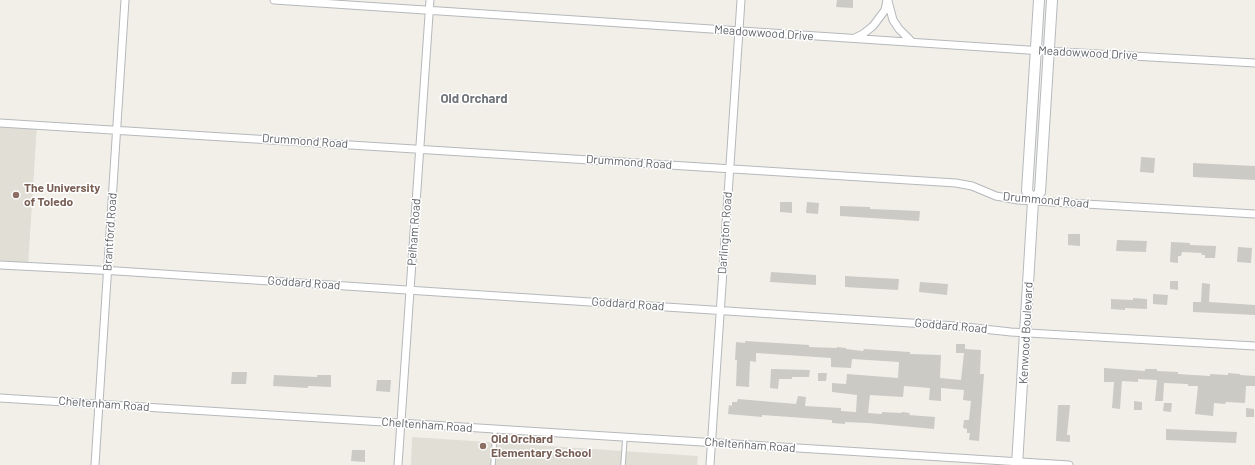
<!DOCTYPE html>
<style>
body{margin:0}
canvas{display:block;background:#f1efe8}
</style>
<canvas width="1255" height="465"></canvas>
<script>
const ctx = document.querySelector('canvas').getContext('2d');
ctx.lineJoin = 'round';
function fillPath(path, color) {
  ctx.fillStyle = color;
  ctx.fill(path, 'evenodd');
}
function poly(rows) {
  const path = new Path2D();
  for (const r of rows) {
    path.moveTo(r[0], r[1]);
    for (let i = 2; i < r.length; i += 2) path.lineTo(r[i], r[i + 1]);
  }
  return path;
}
function strokePath(path, color, width, dash) {
  ctx.strokeStyle = color;
  ctx.lineWidth = width;
  ctx.lineCap = dash ? 'butt' : 'round';
  ctx.setLineDash(dash || []);
  ctx.stroke(path);
}
function drawText(font, color, halo, rows, align = 'center') {
  ctx.font = font + ' Barlow,sans-serif';
  ctx.lineWidth = 3;
  ctx.setLineDash([]);
  ctx.textBaseline = 'middle';
  ctx.strokeStyle = halo;
  ctx.fillStyle = color;
  for (const [text, x, y, turn = 0] of rows) {
    ctx.save();
    ctx.translate(x, y);
    ctx.rotate((+turn || 0) * Math.PI / 180);
    ctx.textAlign = isNaN(turn) ? turn : align;
    if (halo) ctx.strokeText(text, 0, 0);
    ctx.fillText(text, 0, 0);
    ctx.restore();
  }
}
const education = poly([
 [0,123,37,125,28,266,0,265],
 [412,437,698,456,697,465,411,465]
]);
const building = poly([
 [837,0,853,0,853,8,836,7],
 [1141,157,1155,158,1154,173,1140,172],
 [1193,163,1255,166,1255,180,1193,177],
 [780,202,792,202,792,213,780,212],
 [807,202,819,203,818,214,806,213],
 [840,206,870,207,870,209,920,211,919,221,840,216],
 [1068,234,1080,234,1080,246,1068,245],
 [1117,240,1147,241,1146,252,1116,251],
 [1171,242,1190,243,1190,245,1216,246,1215,258,1205,258,1205,255,1201,255,1202,253,1182,252,1181,256,1178,256,1178,263,1170,262],
 [1238,247,1252,248,1251,263,1237,262],
 [771,272,816,275,816,285,770,282],
 [845,276,899,279,898,290,845,287],
 [1170,281,1178,281,1178,290,1170,289],
 [920,282,948,284,947,295,919,292],
 [1202,283,1210,284,1209,302,1255,305,1255,315,1193,312,1193,302,1201,302],
 [1153,294,1168,295,1167,305,1153,304],
 [1133,298,1147,299,1147,309,1125,308,1125,310,1111,309,1111,299,1133,300],
 [745,341,809,345,809,347,837,348,837,347,846,348,846,349,863,351,864,349,910,352,910,354,941,355,940,378,961,380,964,353,956,353,956,344,965,344,965,349,981,350,980,374,984,374,979,441,969,440,970,433,967,433,967,429,963,428,964,420,969,420,971,401,963,400,964,390,941,388,941,401,929,400,930,388,904,386,903,397,870,395,868,413,882,414,882,412,901,413,902,412,910,413,909,415,935,417,934,429,868,423,845,422,845,424,832,423,832,420,762,415,762,417,751,416,728,414,729,405,732,406,732,402,737,402,738,399,796,404,798,396,806,397,805,406,841,408,841,411,856,412,857,395,832,392,832,383,846,384,847,374,898,378,899,362,852,359,851,368,831,367,831,358,756,353,756,362,750,361,749,387,736,386,737,360,735,360,736,342,745,343],
 [1104,368,1145,371,1145,369,1157,369,1157,371,1178,372,1178,374,1210,376,1210,374,1228,375,1228,373,1240,374,1240,375,1255,376,1255,386,1246,386,1245,403,1226,402,1225,404,1214,403,1213,416,1195,414,1198,386,1188,386,1188,384,1164,383,1163,401,1155,401,1157,380,1138,379,1138,382,1122,381,1120,409,1112,408,1114,382,1104,382],
 [771,369,810,370,809,377,792,377,792,379,779,379,778,389,770,388],
 [232,372,247,372,246,384,231,384],
 [818,373,827,373,826,381,818,381],
 [274,375,317,377,317,375,331,375,331,387,308,386,308,388,273,386],
 [377,380,391,380,390,392,376,391],
 [1134,401,1142,402,1142,410,1134,410],
 [1164,403,1172,403,1171,412,1163,411],
 [1058,405,1070,405,1067,435,1070,435,1070,442,1056,441],
 [1246,408,1254,409,1254,417,1246,417],
 [1166,429,1237,432,1236,443,1166,440],
 [352,450,365,450,365,462,351,461]
]);
const lane = poly([
 [493,465,495,429],
 [623,465,625,437]
]);
const street = poly([
 [274,0,1028,50,1255,63],
 [888,1,893,20,899,29,912,42],
 [855,38,863,34,873,26,885,10,887,0],
 [0,123,956,183,972,186,996,196,1018,200,1255,214],
 [0,265,117,271,956,326,1011,332,1255,346],
 [0,398,1069,465],
 [95,465,125,0],
 [398,465,430,0],
 [710,465,741,0]
]);
const secondary = poly([
 [1033,201,1040,192,1052,0],
 [1017,465,1033,201,1027,191,1039,0]
]);
const markers = [
 [16,195,4,"#8d6e63"],
 [483,446,4,"#8d6e63"]
];
const streetNames = [
 ["Meadowwood Drive",764,33,4],
 ["Meadowwood Drive",1088,53,3],
 ["Drummond Road",305,141,4],
 ["Drummond Road",629,162,4],
 ["Drummond Road",1046,200,5],
 ["Brantford Road",110,232,-86],
 ["Pelham Road",414,232,-86],
 ["Darlington Road",725,233,-86],
 ["Goddard Road",304,283,4],
 ["Goddard Road",628,304,4],
 ["Goddard Road",951,326,5],
 ["Kenwood Boulevard",1026,333,-87],
 ["Cheltenham Road",104,404,4],
 ["Cheltenham Road",427,425,4],
 ["Cheltenham Road",750,445,4]
];
const educationNames = [
 ["The University",24,188],
 ["of Toledo",24,202],
 ["Old Orchard",491,439],
 ["Elementary School",491,453]
];
const neighbourhoodNames = [
 ["Old Orchard",474,99]
];
fillPath(education, '#e1ded6');
fillPath(building, '#cccac5');
strokePath(lane, '#b5b8bc', 5.5);
strokePath(street, '#b5b8bc', 9);
strokePath(secondary, '#b6babf', 12);
strokePath(lane, '#fff', 3.5);
strokePath(street, '#fff', 7);
strokePath(secondary, '#fff', 10);
for (const [x, y, r, color] of markers) {
  const dot = new Path2D();
  dot.arc(x, y, r, 0, 2 * Math.PI);
  ctx.fillStyle = color;
  ctx.fill(dot);
  strokePath(dot, '#fff', 1.5);
}
drawText('12px', '#5f6368', '#fff', streetNames);
drawText('bold 12px', '#785e54', '#fff', educationNames, 'left');
drawText('bold 13px', '#70757a', '#fff', neighbourhoodNames);
</script>
